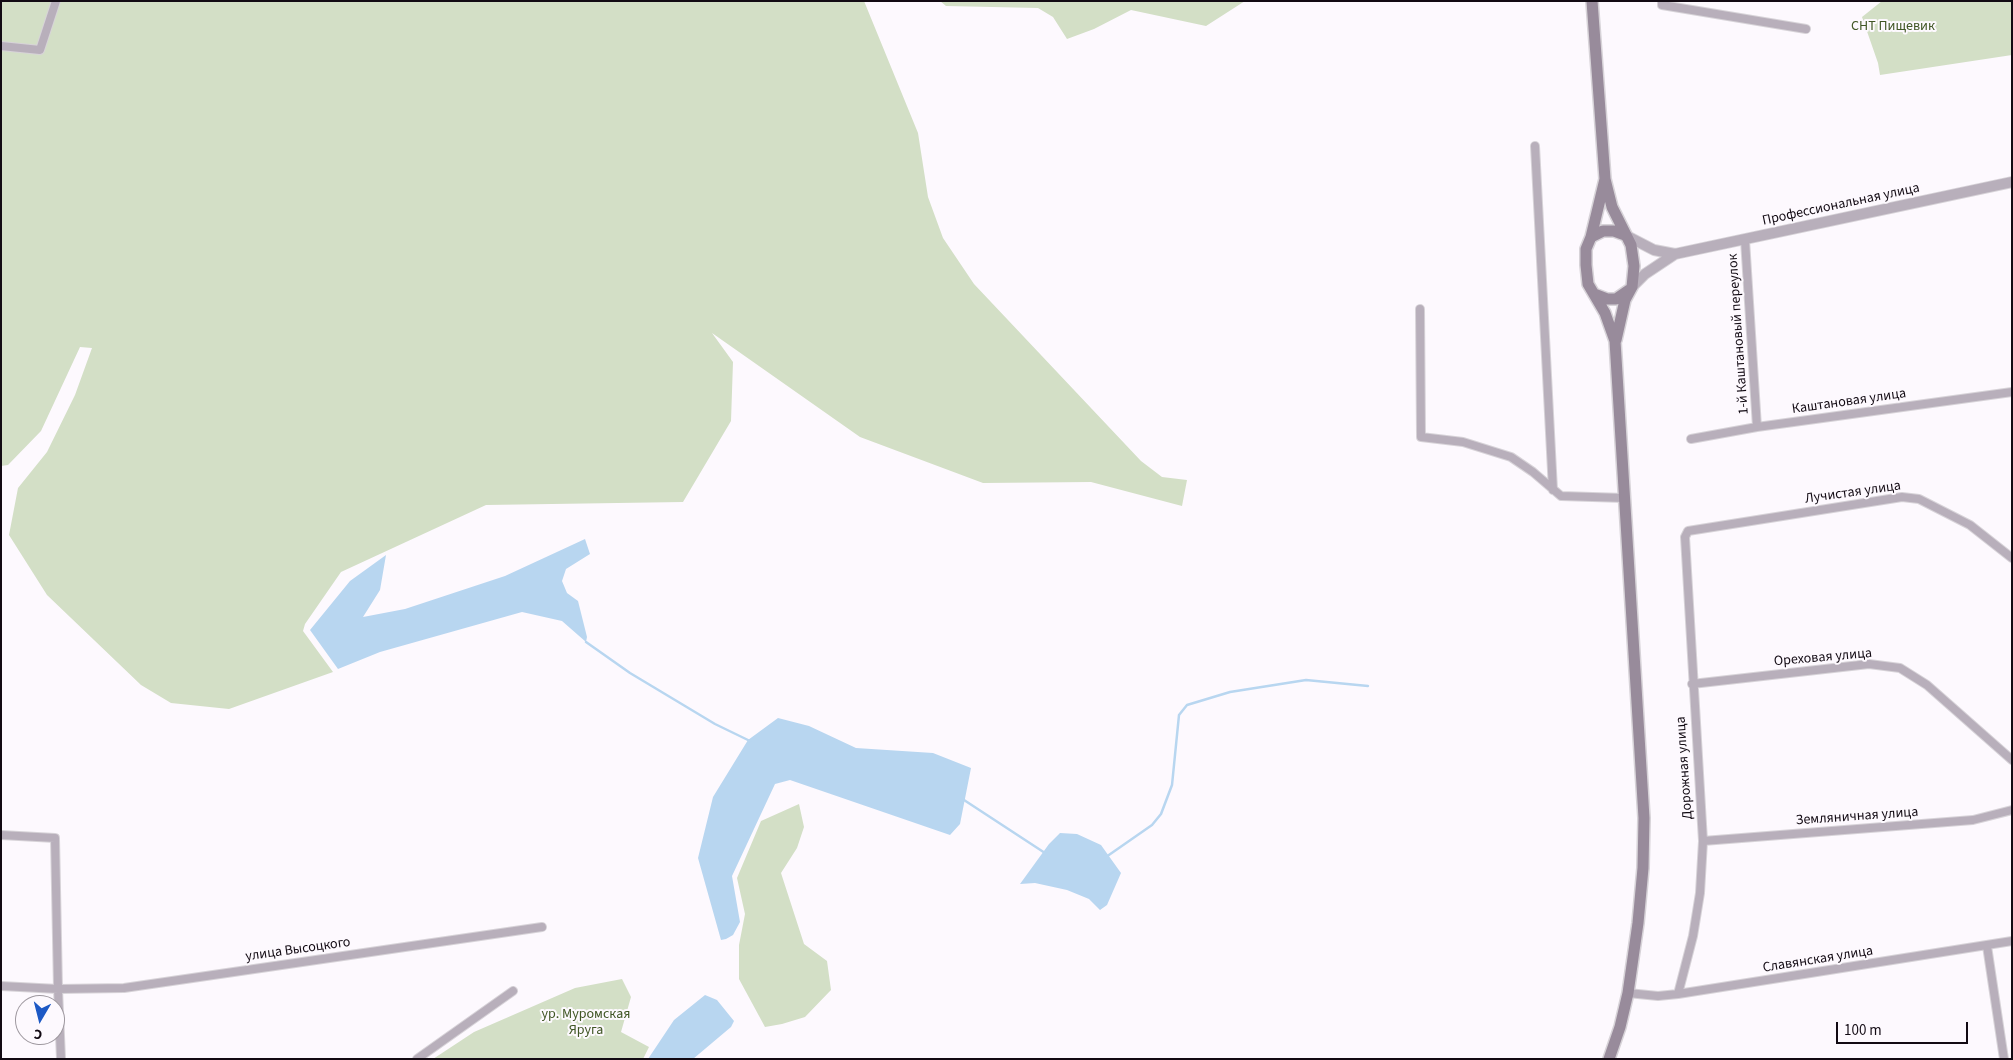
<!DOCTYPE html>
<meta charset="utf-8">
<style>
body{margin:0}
#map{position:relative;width:2013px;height:1060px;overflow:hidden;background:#fdf9fe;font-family:"Source Sans 3",sans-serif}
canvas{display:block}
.frame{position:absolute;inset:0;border:2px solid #120a13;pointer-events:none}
.north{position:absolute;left:15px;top:995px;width:50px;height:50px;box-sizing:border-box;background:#fdf9fe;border:1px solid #9f99a0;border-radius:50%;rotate:188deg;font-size:14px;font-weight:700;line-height:20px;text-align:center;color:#120a13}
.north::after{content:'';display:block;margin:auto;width:18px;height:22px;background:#1d59c5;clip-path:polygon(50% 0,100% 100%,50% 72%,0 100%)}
.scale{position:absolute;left:1836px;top:1022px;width:132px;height:22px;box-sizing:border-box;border:2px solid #120a13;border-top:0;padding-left:6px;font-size:15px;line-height:18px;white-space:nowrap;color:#120a13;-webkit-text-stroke:4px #fdf9fe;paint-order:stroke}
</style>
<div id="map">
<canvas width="2013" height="1060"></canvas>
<div class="frame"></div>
<div class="north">С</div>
<div class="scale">100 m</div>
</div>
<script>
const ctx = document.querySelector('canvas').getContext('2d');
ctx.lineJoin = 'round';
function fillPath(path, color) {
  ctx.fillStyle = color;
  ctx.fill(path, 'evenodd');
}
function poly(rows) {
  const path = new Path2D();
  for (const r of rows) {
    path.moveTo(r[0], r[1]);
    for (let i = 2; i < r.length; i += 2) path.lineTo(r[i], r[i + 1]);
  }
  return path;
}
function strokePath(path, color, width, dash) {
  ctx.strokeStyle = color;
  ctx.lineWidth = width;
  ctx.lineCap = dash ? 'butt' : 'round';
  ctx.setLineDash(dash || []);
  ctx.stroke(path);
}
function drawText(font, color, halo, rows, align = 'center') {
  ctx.font = font + ' "Source Sans 3",sans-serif';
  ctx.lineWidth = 4;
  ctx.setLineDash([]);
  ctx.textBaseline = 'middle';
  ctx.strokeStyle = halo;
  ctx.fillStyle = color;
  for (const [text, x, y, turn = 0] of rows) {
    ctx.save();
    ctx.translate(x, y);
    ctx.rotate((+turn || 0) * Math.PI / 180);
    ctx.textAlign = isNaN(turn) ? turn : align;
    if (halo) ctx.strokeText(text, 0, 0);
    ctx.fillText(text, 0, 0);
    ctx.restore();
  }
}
const green = poly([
 [1,1,864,1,918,133,928,197,943,238,974,284,1141,461,1162,477,1187,480,1182,506,1091,482,983,483,860,437,712,333,733,362,731,421,683,502,486,505,341,572,305,624,303,631,333,672,229,709,171,703,141,685,47,595,9,535,18,488,47,452,75,395,92,348,80,347,41,431,8,465,1,466],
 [940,1,1245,1,1206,26,1131,10,1094,29,1067,39,1053,17,1038,8,946,6],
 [1882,1,2012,1,2012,55,1880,75,1878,63,1862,17],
 [799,804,804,827,797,848,781,873,804,944,827,961,831,990,805,1017,782,1024,765,1027,739,979,739,945,745,914,737,878,761,821],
 [622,979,631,997,621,1032,649,1047,643,1059,433,1059,474,1032,575,988]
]);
const water = poly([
 [585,539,590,554,566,569,562,581,567,593,578,601,587,637,586,642,562,621,522,612,380,652,338,669,310,630,350,581,386,555,380,590,363,617,405,609,505,576],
 [778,718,809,726,856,748,933,753,971,768,960,824,950,835,790,780,775,784,732,876,740,922,733,935,726,939,721,940,698,858,713,797,748,740],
 [1060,833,1077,834,1101,845,1121,873,1107,905,1100,910,1089,899,1067,890,1035,883,1020,884,1049,844],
 [705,995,717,1000,734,1021,731,1027,693,1059,648,1059,674,1020]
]);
const stream = poly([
 [586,642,630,673,715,724,750,741],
 [964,800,1045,853],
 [1106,857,1152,825,1161,814,1172,785,1179,715,1187,705,1230,692,1306,680,1368,686]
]);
const minor = poly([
 [1662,1,1662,5,1806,29],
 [1,46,40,50,56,1],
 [1535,146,1553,490],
 [1745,240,1757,427],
 [1420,309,1421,437,1463,442,1511,457,1533,472,1561,496,1624,498],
 [1691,439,1757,427,2012,392],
 [1692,684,1869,664,1900,668,1927,685,2012,760],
 [1,835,55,838,58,989,61,1059],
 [1703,841,1973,820,2012,810],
 [1987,946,2004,1059],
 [1,986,58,989,124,988,542,927],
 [1628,993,1658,996,1678,994,2012,941],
 [1678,994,1693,936,1700,893,1703,841,1685,537,1688,531,1902,497,1919,499,1970,525,2012,558],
 [417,1059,513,991]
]);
const tertiary = poly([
 [1625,235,1654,250,1675,254],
 [1632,287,1645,274,1675,254,2012,182]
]);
const secondary = poly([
 [1592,1,1605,179,1612,207,1631,245,1634,266,1632,287,1625,300,1616,340],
 [1605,179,1591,237,1586,249,1586,265,1588,284,1605,313,1615,341,1644,818,1643,868,1638,923,1628,993,1620,1027,1609,1059],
 [1591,237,1603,231,1614,231,1625,235],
 [1594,294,1607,299,1616,299,1629,290]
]);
const parkNames = [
 ["СНТ Пищевик",1893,27],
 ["ур. Муромская",586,1015],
 ["Яруга",586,1031]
];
const streetNames = [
 ["Профессиональная улица",1841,205,-12],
 ["1-й Каштановый переулок",1739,334,-94],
 ["Каштановая улица",1849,402,-8],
 ["Лучистая улица",1853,493,-8],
 ["Ореховая улица",1823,658,-5],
 ["Дорожная улица",1685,768,-94],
 ["Земляничная улица",1857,817,-4],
 ["улица Высоцкого",298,950,-8],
 ["Славянская улица",1818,960,-9]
];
fillPath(green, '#d3dfc6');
fillPath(water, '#b8d6f0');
strokePath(stream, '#b8d6f0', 2.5);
strokePath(minor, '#d7d3d8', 10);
strokePath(tertiary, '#d7d3d8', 12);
strokePath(secondary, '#d7d3d8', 14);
strokePath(minor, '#b8afbb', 8);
strokePath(tertiary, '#b8afbb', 10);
strokePath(secondary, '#988b9b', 11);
drawText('14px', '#405625', '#fdf9fe', parkNames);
drawText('14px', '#120a13', '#fdf9fe', streetNames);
</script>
